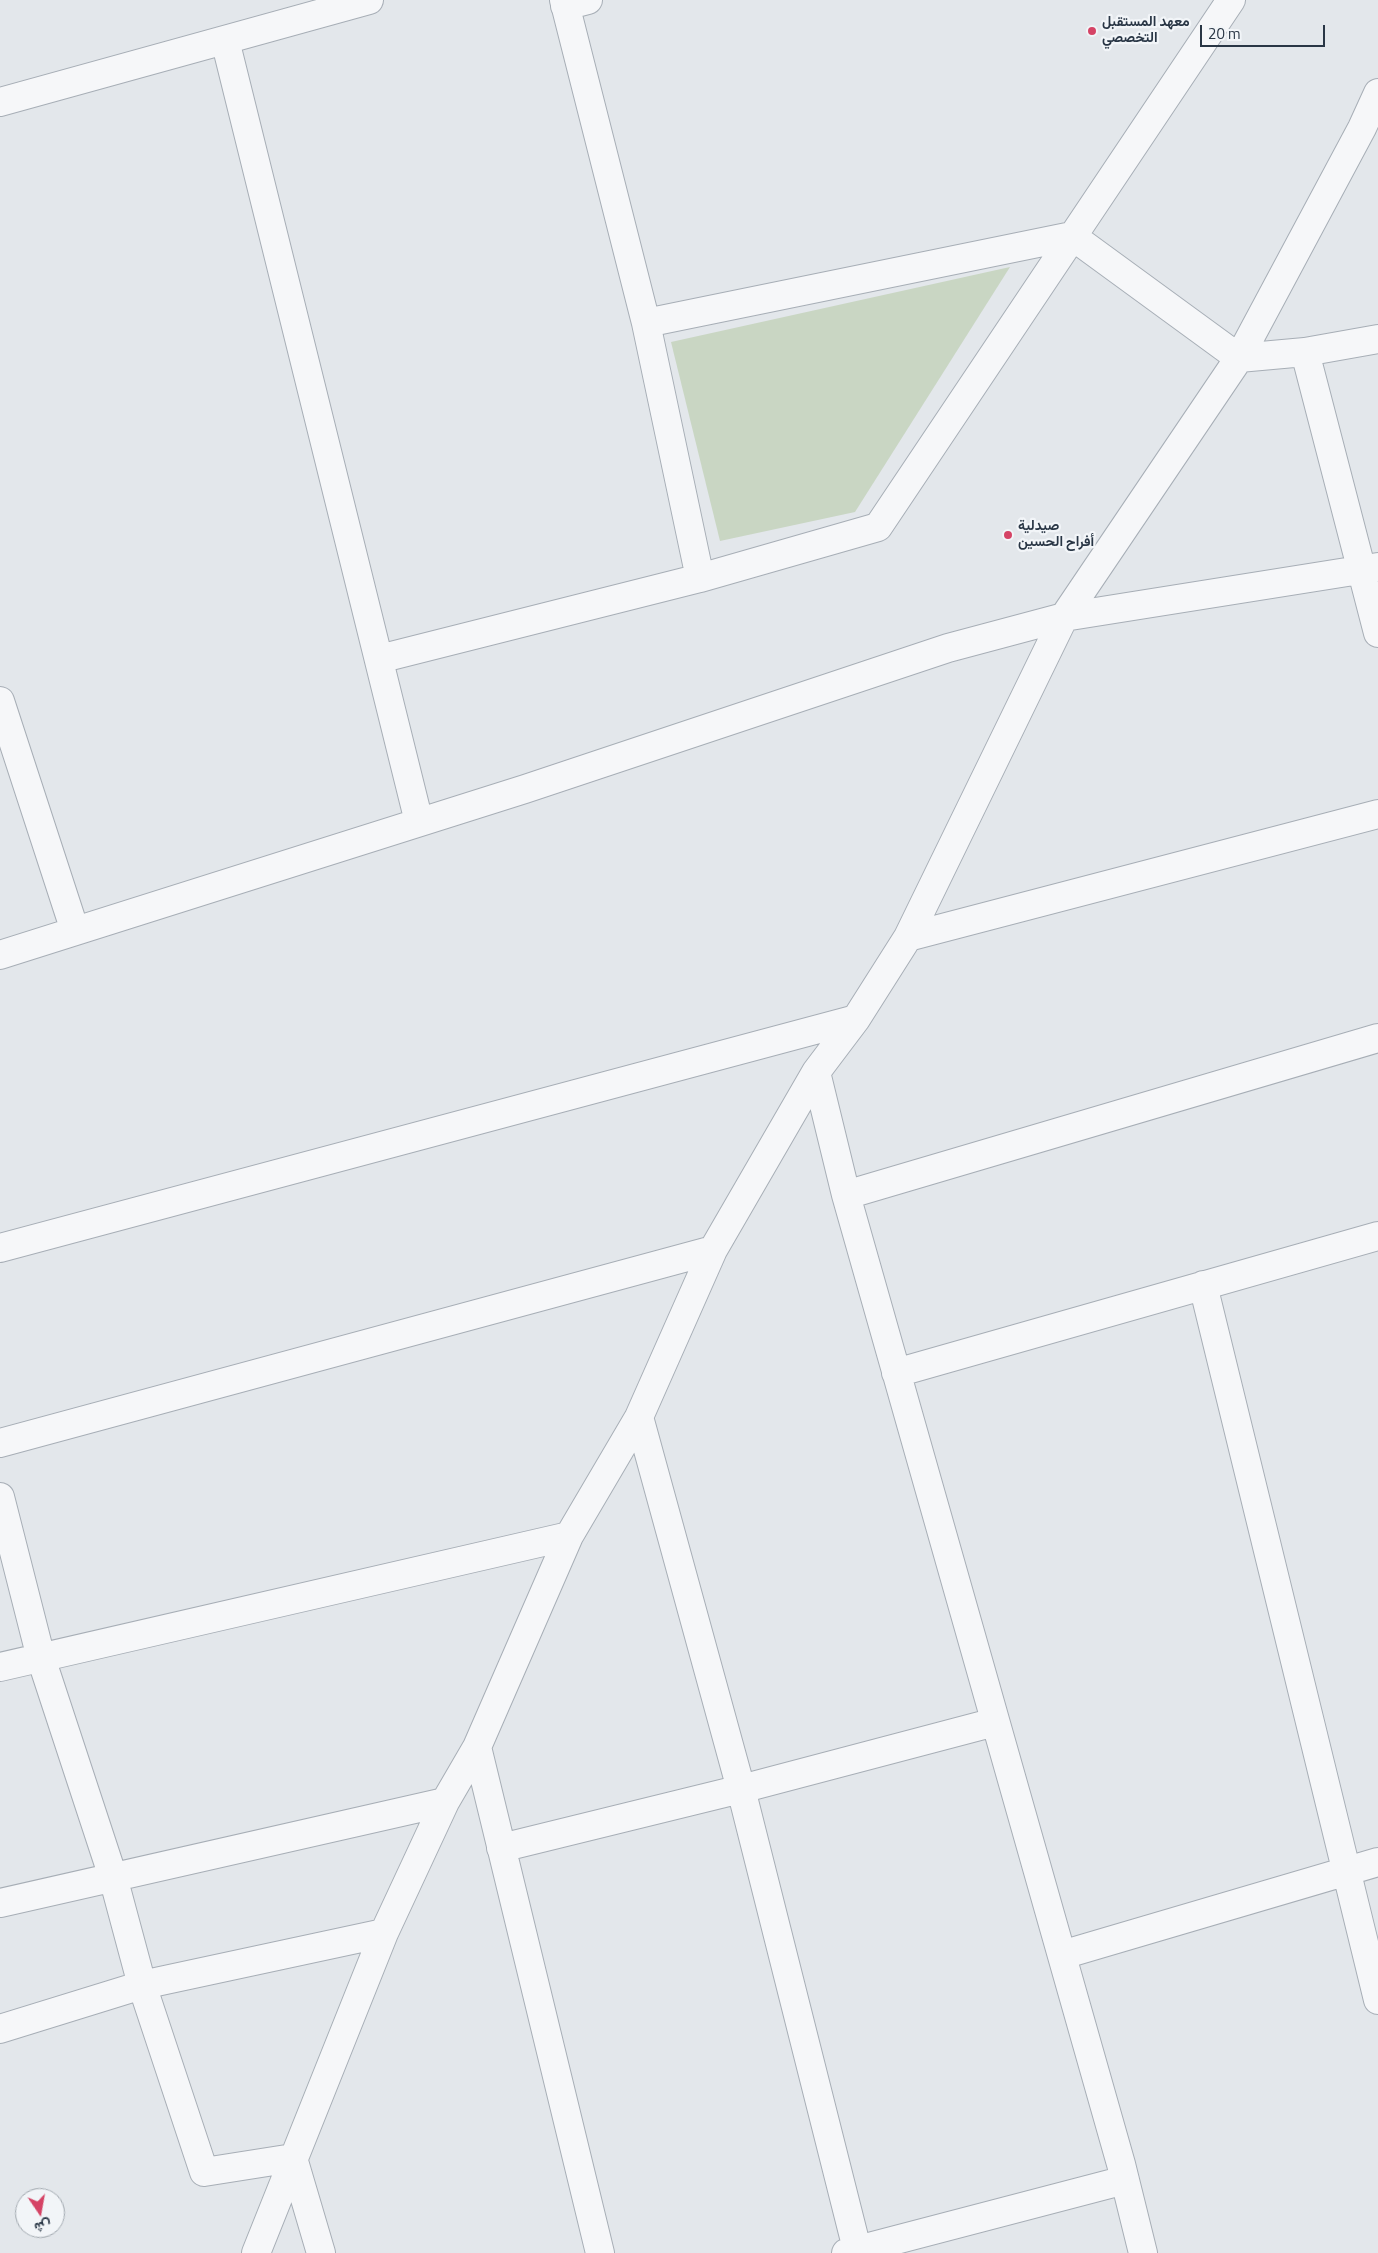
<!DOCTYPE html>
<meta charset="utf-8">
<style>
body{margin:0}
#map{position:relative;width:1378px;height:2253px;overflow:hidden;background:#e3e7eb;font-family:"Titillium Web",Vazirmatn,sans-serif}
canvas{display:block}
.north{position:absolute;left:15px;top:2188px;width:50px;height:50px;box-sizing:border-box;background:#f2f5f8;border:1px solid #a2a9b0;border-radius:50%;rotate:168deg;font-size:14px;font-weight:700;line-height:20px;text-align:center;color:#293645}
.north::after{content:'';display:block;margin:auto;width:18px;height:22px;background:#d54365;clip-path:polygon(50% 0,100% 100%,50% 72%,0 100%)}
.scale{position:absolute;left:1200px;top:25px;width:125px;height:22px;box-sizing:border-box;border:2px solid #293645;border-top:0;padding-left:6px;font-size:15px;line-height:18px;white-space:nowrap;color:#293645;-webkit-text-stroke:4px #f2f5f8;paint-order:stroke}
</style>
<div id="map">
<canvas width="1378" height="2253"></canvas>
<div class="north">ش</div>
<div class="scale">20 m</div>
</div>
<script>
const ctx = document.querySelector('canvas').getContext('2d');
ctx.lineJoin = 'round';
function fillPath(path, color) {
  ctx.fillStyle = color;
  ctx.fill(path, 'evenodd');
}
function poly(rows) {
  const path = new Path2D();
  for (const r of rows) {
    path.moveTo(r[0], r[1]);
    for (let i = 2; i < r.length; i += 2) path.lineTo(r[i], r[i + 1]);
  }
  return path;
}
function strokePath(path, color, width, dash) {
  ctx.strokeStyle = color;
  ctx.lineWidth = width;
  ctx.lineCap = dash ? 'butt' : 'round';
  ctx.setLineDash(dash || []);
  ctx.stroke(path);
}
function drawText(font, color, halo, rows, align = 'center') {
  ctx.font = font + ' "Titillium Web",Vazirmatn,sans-serif';
  ctx.lineWidth = 4.5;
  ctx.setLineDash([]);
  ctx.textBaseline = 'middle';
  ctx.strokeStyle = halo;
  ctx.fillStyle = color;
  for (const [text, x, y, turn = 0] of rows) {
    ctx.save();
    ctx.translate(x, y);
    ctx.rotate((+turn || 0) * Math.PI / 180);
    ctx.textAlign = isNaN(turn) ? turn : align;
    if (halo) ctx.strokeText(text, 0, 0);
    ctx.fillText(text, 0, 0);
    ctx.restore();
  }
}
const green = poly([
 [1010,267,855,512,720,541,671,342]
]);
const minor = poly([
 [564,0,646,323,700,578],
 [565,6,588,0],
 [225,40,419,822],
 [0,102,369,0],
 [646,323,1072,236,1239,358,1305,352,1378,339],
 [1305,352,1378,633],
 [379,659,700,578,878,527,1231,0],
 [0,701,75,931],
 [908,937,1378,814],
 [0,955,525,789,948,648,1064,617,1378,567],
 [816,1072,846,1195,1121,2164,1143,2253],
 [846,1195,1378,1038],
 [0,1248,856,1019],
 [1203,1285,1378,2000],
 [896,1373,1378,1236],
 [639,1417,741,1789,858,2253],
 [0,1443,713,1250],
 [0,1497,41,1658,113,1877,142,1985,204,2172,293,2158,321,2253],
 [0,1667,569,1536],
 [477,1747,600,2253],
 [501,1848,741,1789,995,1722],
 [0,1903,445,1802],
 [1062,1955,1378,1862],
 [0,2029,142,1985,384,1933],
 [256,2253,384,1933,445,1802,477,1747,569,1536,639,1417,713,1250,816,1072,856,1019,908,937,1064,617,1239,358,1362,128,1378,93],
 [846,2253,1125,2180]
]);
const markers = [
 [1092,31,5,"#d54365"],
 [1008,535,5,"#d54365"]
];
const poiNames = [
 ["معهد المستقبل",1102,23],
 ["التخصصي",1102,39],
 ["صيدلية",1018,527],
 ["أفراح الحسين",1018,543]
];
fillPath(green, '#c9d6c3');
strokePath(minor, '#a7aeb6', 30);
strokePath(minor, '#f6f7f9', 28);
for (const [x, y, r, color] of markers) {
  const dot = new Path2D();
  dot.arc(x, y, r, 0, 2 * Math.PI);
  ctx.fillStyle = color;
  ctx.fill(dot);
  strokePath(dot, '#f2f5f8', 2);
}
drawText('bold 14px', '#293645', '#f2f5f8', poiNames, 'left');
</script>
